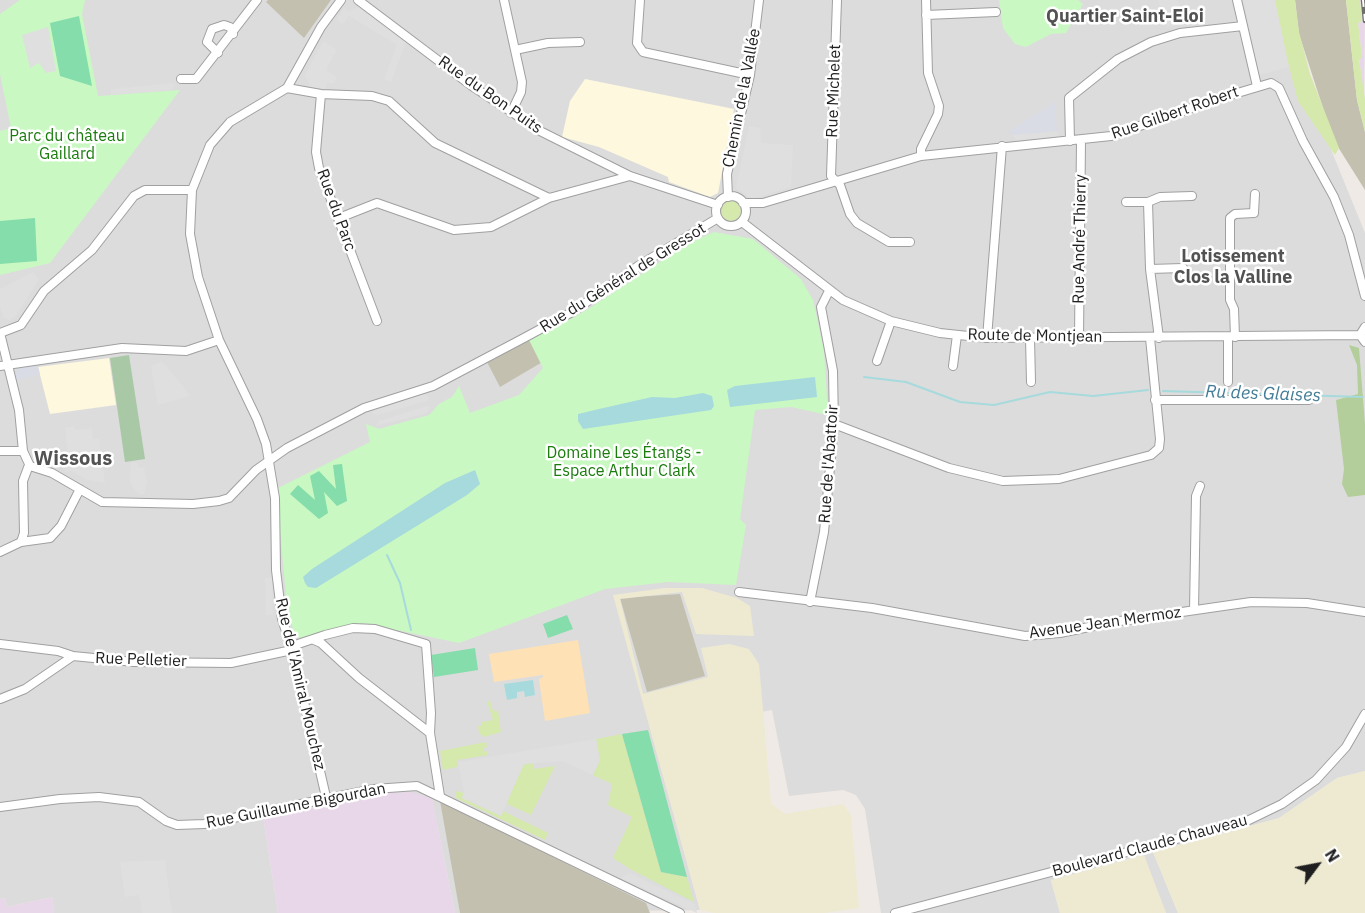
<!DOCTYPE html>
<meta charset="utf-8">
<style>
body{margin:0}
#map{position:relative;width:1365px;height:913px;overflow:hidden;background:#efeae5;font-family:"IBM Plex Sans",sans-serif}
canvas{display:block}
.north{position:absolute;left:1287px;top:835px;width:60px;height:60px;-webkit-text-stroke:4px #fff;paint-order:stroke;rotate:58deg;font-size:16px;font-weight:700;line-height:24px;text-align:center;color:#1f1f1f}
.north::after{content:'';display:block;margin:auto;width:21px;height:27px;background:#1f1f1f;clip-path:polygon(50% 0,100% 100%,50% 72%,0 100%)}
</style>
<div id="map">
<canvas width="1365" height="913"></canvas>
<div class="north">N</div>
</div>
<script>
const ctx = document.querySelector('canvas').getContext('2d');
ctx.lineJoin = 'round';
function fillPath(path, color) {
  ctx.fillStyle = color;
  ctx.fill(path, 'evenodd');
}
function poly(rows) {
  const path = new Path2D();
  for (const r of rows) {
    if (r.length === 3) {
      path.moveTo(r[0] + r[2], r[1]);
      path.arc(r[0], r[1], r[2], 0, 2 * Math.PI);
      continue;
    }
    path.moveTo(r[0], r[1]);
    for (let i = 2; i < r.length; i += 2) path.lineTo(r[i], r[i + 1]);
  }
  return path;
}
function strokePath(path, color, width, dash) {
  ctx.strokeStyle = color;
  ctx.lineWidth = width;
  ctx.lineCap = dash ? 'butt' : 'round';
  ctx.setLineDash(dash || []);
  ctx.stroke(path);
}
function drawText(font, color, halo, rows, align = 'center') {
  ctx.font = font + ' "IBM Plex Sans",sans-serif';
  ctx.lineWidth = 5;
  ctx.setLineDash([]);
  ctx.textBaseline = 'middle';
  ctx.strokeStyle = halo;
  ctx.fillStyle = color;
  for (const [text, x, y, turn = 0] of rows) {
    ctx.save();
    ctx.translate(x, y);
    ctx.rotate((+turn || 0) * Math.PI / 180);
    ctx.textAlign = isNaN(turn) ? turn : align;
    if (halo) ctx.strokeText(text, 0, 0);
    ctx.fillText(text, 0, 0);
    ctx.restore();
  }
}
const residential = poly([
 [0,0,1288,0,1293,56,1365,233,1365,771,1337,778,1280,818,1153,852,1178,913,1166,913,1143,855,1051,881,1060,913,881,913,865,809,856,795,843,790,789,796,772,710,651,731,700,910,455,913,432,799,263,816,278,913,54,913,52,897,7,907,5,898,0,899]
]);
const industrial = poly([
 [1360,0,1365,0,1364,99,1359,58,1362,58,1358,23,1362,22],
 [410,792,432,798,455,913,278,913,263,816,371,794],
 [52,897,54,913,0,913,0,899,5,898,7,907]
]);
const education = poly([
 [585,79,734,109,718,193,710,197,669,182,668,177,599,147,562,137,570,101],
 [109,358,116,405,50,414,38,367]
]);
const construction = poly([
 [268,0,331,0,304,38,266,2],
 [1295,0,1346,0,1357,100,1365,132,1365,190,1333,139,1299,34],
 [551,329,561,351,500,387,487,362],
 [680,594,705,676,647,692,620,598],
 [440,801,646,903,650,913,460,913]
]);
const farmland = poly([
 [665,588,702,588,737,598,750,606,754,636,696,634,682,592,620,599,643,694,708,677,701,648,729,644,749,649,759,664,771,803,785,814,843,804,851,815,859,908,824,913,715,913,700,910,613,595],
 [1365,771,1365,913,1178,913,1153,852,1279,818,1337,778],
 [1144,855,1166,913,1060,913,1051,880]
]);
const grass = poly([
 [1275,0,1295,0,1299,32,1310,74,1339,148,1335,155,1298,101,1278,24],
 [1346,0,1360,0,1362,22,1358,23,1362,58,1359,59,1365,99,1365,132,1357,100],
 [731,211,10],
 [487,701,490,701,493,711,498,711,501,732,484,737,479,733,478,726,482,726,482,722,493,720],
 [622,734,661,872,687,877,694,902,630,869,613,858,632,817,608,805,612,784,593,775,600,760,596,739],
 [486,742,487,747,483,748,483,752,487,751,488,755,457,760,457,767,443,770,440,751],
 [533,763,534,769,555,766,531,815,505,803,523,765],
 [456,791,464,793,462,798,501,816,503,811,548,833,545,840,456,798]
]);
const forest = poly([
 [1349,345,1359,348,1365,424,1365,495,1348,497,1342,484,1344,469,1336,400,1358,394,1357,365]
]);
const sand = poly([
 [578,640,590,713,545,721,539,679,543,677,543,675,494,682,489,654]
]);
const cemetery = poly([
 [129,355,145,459,125,462,110,358]
]);
const park = poly([
 [20,0,85,0,82,14,98,96,180,90,50,263,0,275,0,131,11,128,0,74,0,14],
 [999,0,1078,0,1083,4,1066,33,1051,34,1026,47,1015,44,1003,28],
 [714,232,753,239,801,279,813,300,824,351,828,415,791,407,755,410,740,519,746,525,736,585,668,582,605,589,459,643,363,623,298,638,294,635,286,595,276,489,370,442,366,424,379,429,429,415,439,404,452,397,459,386,470,413,519,395,543,368,529,340,585,311,689,243]
]);
const pitch = poly([
 [79,16,92,86,60,76,50,23],
 [35,218,37,261,0,264,0,221],
 [342,464,347,501,337,506,324,492,328,513,319,519,290,494,298,485,315,500,310,476,319,471,336,489,333,465],
 [567,615,573,629,548,638,543,624],
 [475,648,478,670,434,677,431,655],
 [648,730,687,877,661,872,622,734]
]);
const parking = poly([
 [1158,0,1178,0,1188,23,1167,27],
 [1244,0,1275,0,1289,67,1259,75],
 [358,7,402,36,401,40,406,42,391,82,384,79,397,45,349,16,343,24,336,20,344,8,349,11],
 [48,27,56,71,46,73,39,63,30,68,22,35],
 [323,41,337,50,326,70,337,77,334,83,327,83,325,89,310,87,305,75],
 [175,83,172,90,111,95,111,89],
 [749,126,760,128,761,143,793,145,791,187,752,199,736,188],
 [1057,131,1060,137,1017,141,1012,135],
 [33,272,39,279,22,307,15,317,9,320,4,318,0,307,0,289],
 [162,361,184,387,189,396,158,405,151,366],
 [424,394,429,397,427,401,376,415,371,412],
 [427,406,430,408,427,413,376,426,379,421],
 [74,426,75,430,92,428,93,439,99,439,105,483,85,479,72,471,65,472,68,456,65,428],
 [137,462,139,468,144,467,147,481,144,495,138,494,130,483,131,463],
 [265,578,272,578,273,615,266,615],
 [596,739,600,760,593,775,562,761,524,764,501,816,462,798,464,792,458,762],
 [165,860,172,913,142,913,139,895,125,897,120,862],
 [629,873,695,904,697,913,621,878]
]);
const plaza = poly([
 [1055,102,1057,131,1012,135,1009,131],
 [37,363,40,374,16,381,15,373,19,367]
]);
const water = poly([
 [815,377,817,397,730,407,727,390,735,386],
 [703,393,712,396,714,406,711,410,583,429,578,421,578,414,599,409,652,397,675,398],
 [475,470,480,484,467,495,316,588,308,587,305,583,303,577,312,569,445,483],
 [533,680,535,695,525,697,524,691,517,692,517,698,507,700,504,684]
]);
const stream = poly([
 [864,377,906,382,960,402,994,405,1050,392,1093,396,1148,390],
 [1163,391,1363,397],
 [387,555,400,583,411,630]
]);
const minor = poly([
 [358,0,472,86,542,132,630,176,718,205],
 [504,0,522,82,521,92,511,113],
 [640,0,637,43,643,52,750,75],
 [837,0,831,176,840,185,850,214,857,223,889,242,910,242],
 [1237,0,1257,86],
 [926,15,996,12],
 [515,50,548,43,580,42],
 [218,53,207,42,212,29,224,25,230,27,233,34],
 [181,79,196,79,257,0],
 [287,88,321,94,372,96,389,101,435,143,549,198,630,176],
 [321,94,316,152,319,168,377,321],
 [1070,141,1069,98,1118,59,1151,42,1180,33,1243,26],
 [921,156,921,149,938,114,939,106,928,73,926,0],
 [731,211,15],
 [728,197,727,174,750,75,759,0],
 [1126,202,1148,202,1160,197,1192,196],
 [1148,202,1150,269,1159,338],
 [743,203,763,203,921,156,1111,136,1214,100,1271,83,1279,88,1303,141,1334,197,1349,235,1365,296],
 [339,218,377,203,454,230,491,227,549,198],
 [742,222,843,300,891,321,940,333,987,338,1360,335],
 [1150,269,1183,268],
 [1365,327,1360,335,1365,342],
 [0,333,19,410,23,451,30,466,52,473,102,502,193,504,219,501,229,498,256,470,287,448,364,408,433,386,522,339,574,311,638,266,718,218],
 [0,333,21,325,44,291,92,250,134,196,145,190,192,190],
 [1228,337,1228,382],
 [1235,337,1234,309,1230,300,1230,218,1235,214,1254,213,1255,194],
 [987,338,1002,146],
 [1030,338,1031,382],
 [1079,338,1081,140],
 [877,361,891,321],
 [0,366,122,348,186,351,219,340],
 [953,366,957,335],
 [1155,400,1309,400],
 [834,424,949,468,1003,481,1059,479,1151,455,1159,448,1160,439,1150,338],
 [0,451,23,451],
 [21,542,24,533,23,481,29,465],
 [0,552,21,542,50,538,61,526,80,489],
 [739,592,872,608,1025,636,1060,633,1113,622,1251,602,1307,603,1365,612],
 [810,602,824,532,834,424,833,371,821,307,829,291],
 [1194,610,1196,496,1200,486],
 [314,640,321,643,359,678,430,733],
 [0,644,58,651,73,656],
 [0,699,25,689,73,656,134,662,231,663,292,650,298,644,325,635,353,628,375,629,426,644,431,713,430,733,440,796],
 [326,797,292,650,282,619,276,570,275,498,266,444,257,419,219,340,198,277,190,234,192,190,210,145,230,122,287,88,321,27,341,0],
 [0,807,60,799,99,797,139,802,166,821,177,825,204,824,374,789,417,786,680,913],
 [895,913,1249,820,1282,804,1316,780,1346,747,1365,714]
]);
const rail = poly([
 [1363,0,1365,21]
]);
const streetNames = [
 ["Rue Michelet",834,91,-88],
 ["Rue du Bon Puits",490,95,35],
 ["Chemin de la Vallée",742,98,-79],
 ["Rue Gilbert Robert",1175,113,-19],
 ["Rue du Parc",336,210,70],
 ["Rue André Thierry",1080,239,-89],
 ["Rue du Général de Gressot",623,278,-32],
 ["Route de Montjean",1035,336,1],
 ["Rue de l'Abattoir",829,464,-86],
 ["Avenue Jean Mermoz",1105,623,-8],
 ["Rue Pelletier",141,660,2],
 ["Rue de l'Amiral Mouchez",300,684,77],
 ["Rue Guillaume Bigourdan",296,806,-11],
 ["Boulevard Claude Chauveau",1150,846,-15]
];
const parkNames = [
 ["Parc du château",67,136],
 ["Gaillard",67,154],
 ["Domaine Les Étangs -",624,453],
 ["Espace Arthur Clark",624,471]
];
const neighbourhoodNames = [
 ["Quartier Saint-Eloi",1125,17],
 ["Lotissement",1233,257],
 ["Clos la Valline",1233,278]
];
const waterNames = [
 ["Ru des Glaises",1263,394,2]
];
const quarterNames = [
 ["Wissous",73,459]
];
fillPath(residential, '#dddcdc');
fillPath(industrial, '#e8d7e8');
fillPath(education, '#fef8df');
fillPath(construction, '#c4c0b0');
fillPath(farmland, '#eeead1');
fillPath(grass, '#d5e9ac');
fillPath(forest, '#b3ce9a');
fillPath(sand, '#fee1b5');
fillPath(cemetery, '#a8c8a6');
fillPath(park, '#c9f8c3');
fillPath(pitch, '#84ddaa');
fillPath(parking, '#dfdfdf');
fillPath(plaza, '#d9dbe5');
fillPath(water, '#a6dadc');
strokePath(stream, '#a6dadc', 2);
strokePath(minor, '#a0a0a0', 10);
strokePath(minor, '#fff', 8);
strokePath(rail, '#6d6d6d', 4.5);
strokePath(rail, '#fff', 2, [7]);
drawText('16px', '#1f1f1f', '#fff', streetNames);
drawText('16px', '#197c0d', '#fff', parkNames);
drawText('bold 18px', '#525252', '#fff', neighbourhoodNames);
drawText('italic 18px', '#437c96', '#fff', waterNames);
drawText('bold 20px', '#525252', '#fff', quarterNames);
</script>
